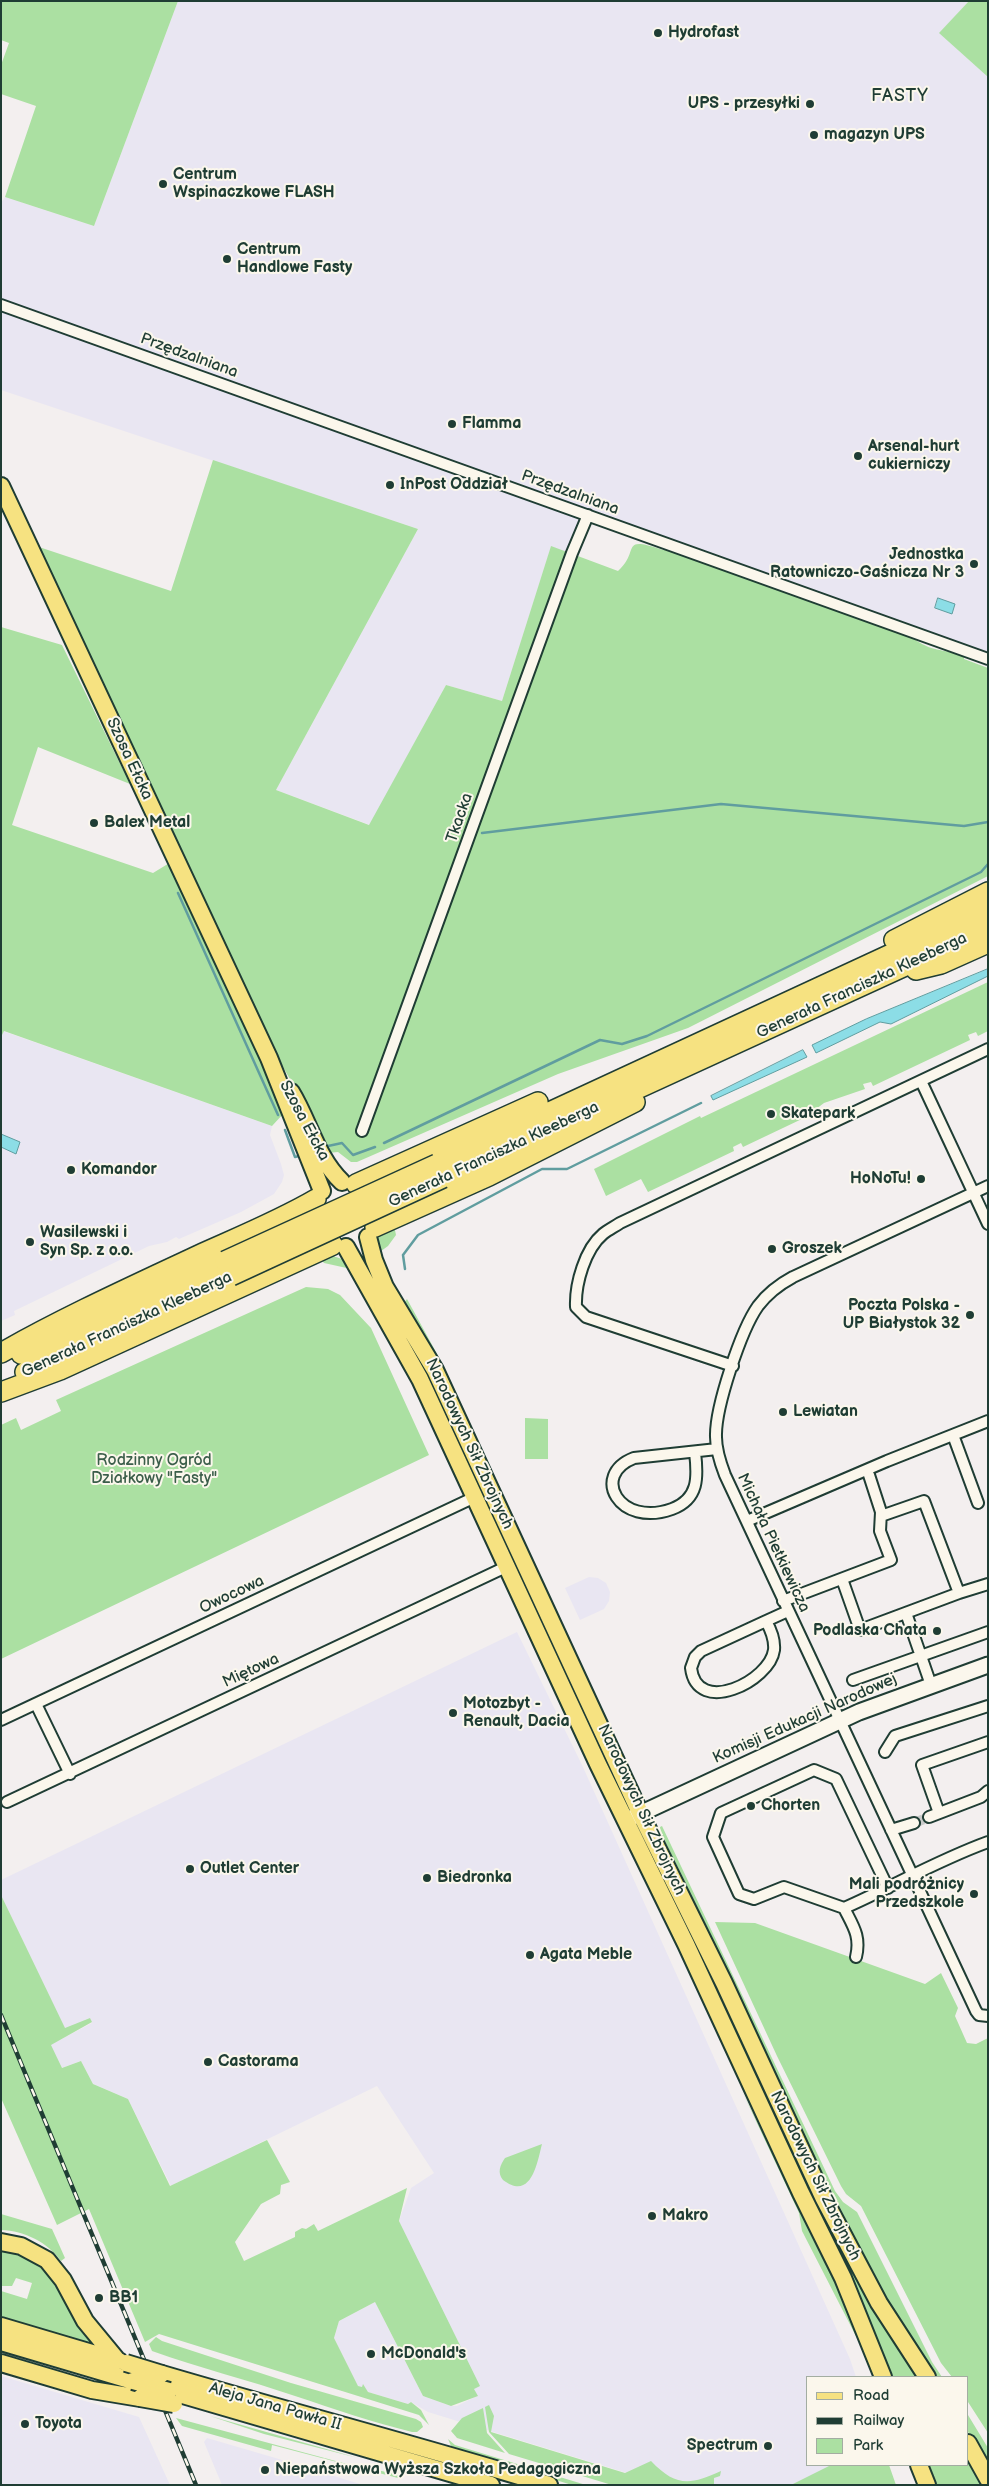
<!DOCTYPE html>
<meta charset="utf-8">
<style>
body{margin:0}
#map{position:relative;width:989px;height:2486px;overflow:hidden;background:#f3efef;font-family:"Balsamiq Sans",sans-serif}
canvas{display:block}
.frame{position:absolute;inset:0;border:2px solid #1f3d34;pointer-events:none}
.legend{position:absolute;left:806px;top:2376px;width:162px;height:90px;box-sizing:border-box;background:#fbf7ec;border:1px solid #a3ada2;margin:0;padding:6px 9px;list-style:none;font-size:15px;color:#1f3d34}
.legend li{display:flex;align-items:center;gap:10px;height:25px}
.legend b{width:25px;border:1px solid #a3ada2}
</style>
<div id="map">
<canvas width="989" height="2486"></canvas>
<div class="frame"></div>
<ul class="legend">
<li><b style="height:6px;background:#f6e281"></b>Road</li>
<li><b style="height:6px;background:#1f3d34"></b>Railway</li>
<li><b style="height:14px;background:#abe0a2"></b>Park</li>
</ul>
</div>
<script>
const g = document.querySelector('canvas').getContext('2d');
g.lineJoin = 'round';
function fillPath(path, color) {
  g.fillStyle = color;
  g.fill(path, 'evenodd');
}
function trace(path, color, width, dash) {
  g.strokeStyle = color;
  g.lineWidth = width;
  g.lineCap = dash ? 'butt' : 'round';
  g.setLineDash(dash || []);
  g.stroke(path);
}
function drawText(font, color, halo, rows, align = 'center') {
  g.font = font + ' "Balsamiq Sans",sans-serif';
  g.lineWidth = 4;
  g.setLineDash([]);
  g.textBaseline = 'middle';
  g.strokeStyle = halo;
  g.fillStyle = color;
  for (const [text, x, y, turn = 0] of rows) {
    g.save();
    g.translate(x, y);
    g.rotate((+turn || 0) * Math.PI / 180);
    g.textAlign = isNaN(turn) ? turn : align;
    if (halo) g.strokeText(text, 0, 0);
    g.fillText(text, 0, 0);
    g.restore();
  }
}
fillPath(new Path2D(`
 M178 1H969L940 33 988 77V648L986 653 591 510 571 555 551 547 502 701 446 685 370 825 276 790 418 529 1 390V203L5 197 94 226Z
 M3 1031 272 1126 270 1135 281 1164 284 1175 282 1182 274 1194 241 1212 179 1239 176 1237 167 1242 149 1246 14 1311 15 1315 1 1321V1037Z
 M589 1577 598 1578 606 1583 610 1592 609 1601 604 1609 580 1620 565 1588Z
 M517 1632 582 1765 850 2359 856 2377H808V2465H887L851 2485H666L428 2412 411 2402 408 2404 368 2392 363 2385 362 2388 358 2386 334 2338 339 2321 375 2302 423 2396 451 2406H457L477 2396 399 2221 411 2188 434 2173 377 2086 171 2186 128 2099 93 2084 81 2061 62 2068 50 2045 92 2023 90 2018 65 2029 1 1895V1880Z
 M1 2376 139 2417 170 2485H1Z
 M207 2438 272 2457 363 2485H222L204 2442Z`), '#e9e6f2');
fillPath(new Path2D(`
 M1 1H178L94 226 5 197 36 106 1 94V65L9 43 1 40Z
 M969 1H988V77L939 33Z
 M213 460 418 529 276 790 369 825 446 685 502 701 551 546 618 571C641 551 618 535 663 550L665 549 911 637C933 653 941 648 964 656V659L988 668V876L688 1028 558 1074 357 1162H351L338 1152 328 1153 307 1109 275 1053 36 546 171 591Z
 M1 627 62 645 130 784 38 747 12 825 153 873 171 862 284 1113 272 1126 4 1031 1 1037Z
 M988 982V1031L978 1036 976 1032 968 1035 970 1040 873 1086 871 1082 863 1084 865 1089 824 1103 804 1118 743 1147 741 1143 733 1147 734 1151 648 1192 641 1179 606 1196 594 1169 700 1116 701 1118Z
 M394 1225 396 1235 388 1246 377 1254 378 1237Z
 M330 1255 342 1259 351 1269 324 1263 321 1259Z
 M306 1287 328 1289 340 1295 371 1328 429 1455 1 1659V1425L16 1418 21 1430 61 1411 56 1400Z
 M407 1299 436 1352 595 1695 588 1687 403 1304Z
 M432 1378 573 1679 567 1682 427 1381Z
 M525 1418 548 1419V1459H525Z
 M662 1826 835 2191 843 2202 857 2212 932 2362 942 2377H934L884 2297 733 1992 713 1939 661 1833 660 1827Z
 M1 1895 65 2028 90 2018 92 2022 51 2045 62 2068 81 2061 93 2084 128 2099 170 2186 267 2140 290 2182 281 2185 280 2194 261 2204 235 2242 244 2261 295 2237V2232L302 2228 306 2229 314 2224 318 2231 407 2188 399 2221 480 2386 474 2389 478 2396 451 2406 423 2396 375 2302 339 2321 334 2338 358 2386 362 2387 363 2384 368 2392 408 2404 411 2402 421 2410 429 2425 419 2415 159 2334 145 2342 89 2209 57 2225 1 2098Z
 M673 1900 702 1958 723 1994 921 2377H888Z
 M715 1922 755 1923 925 1984 941 1973 958 2008 955 2016 967 2043 976 2044 988 2038V2433L968 2402V2377H952L941 2363 861 2206 846 2194 841 2186 777 2056Z
 M742 2091 839 2288 876 2377H874L860 2344 802 2231 799 2213Z
 M542 2144C537 2164 531 2201 503 2180 497 2173 500 2165 505 2158Z
 M1 2214 52 2229 65 2258 61 2261C47 2242 25 2231 1 2230Z
 M1 2247 34 2259 48 2270 109 2351 1 2318V2291L27 2299 32 2283 16 2278 12 2286H1Z
 M156 2337 162 2341 291 2383 416 2419 421 2422 423 2427 417 2432H412C372 2422 334 2409 295 2396 248 2380 200 2368 152 2351L149 2344Z
 M489 2405 494 2416 491 2432 625 2473 651 2461C675 2486 689 2486 721 2471L720 2476 714 2478V2485H612L509 2454 489 2432 485 2407Z
 M483 2408 487 2433 505 2453 457 2438 451 2431 462 2418Z
 M968 2415 988 2448V2461L968 2432Z
 M210 2416 358 2458 264 2434Z
 M176 2418 343 2463 396 2474 398 2475V2478L272 2445 271 2451 182 2426Z
 M448 2439 455 2445 586 2485H572L458 2450 451 2446Z
 M968 2453 986 2485H936L928 2465H968Z
 M831 2465H889L896 2485H791Z`), '#abe0a2');
const water = new Path2D(`
 M938 598 955 604 952 614 935 608Z
 M988 969V976L891 1024 880 1022 816 1053 812 1045 866 1019Z
 M803 1050 807 1057 713 1100 711 1096Z
 M1 1134 20 1142 16 1154 1 1147Z`);
fillPath(water, '#8cdde6');
trace(water, '#609d9f', 1);
trace(new Path2D(`
 M482 833 721 804 964 826 988 822
 M178 893 278 1115
 M285 1130 295 1157 299 1156
 M384 1143 600 1040 622 1044 647 1036 981 872 988 864
 M328 1146 342 1143 353 1155 375 1147
 M405 1269 403 1255 418 1235 542 1169H567L701 1103`), '#609d9f', 2.5);
trace(new Path2D(`
 M914 1823 929 1817`), '#c9cbca', 10, [10, 5]);
const street = new Path2D(`
 M1 305 988 659
 M921 1081 988 1224
 M362 1131 572 553 588 515
 M988 1186 793 1277C780 1284 767 1294 758 1306 741 1330 715 1408 716 1437 716 1450 720 1462 725 1475L976 2011 979 2015 988 2016
 M733 1366 586 1317 576 1307C575 1284 585 1249 603 1234 608 1230 614 1227 620 1223L988 1049
 M953 1435 978 1503
 M695 1452C698 1477 699 1499 672 1509 619 1528 590 1475 634 1458L717 1449
 M747 1521 887 1461 988 1421
 M842 1579 860 1630 959 1593 924 1501 881 1516
 M959 1593 988 1584
 M783 1601 891 1560 880 1531 881 1512 869 1475
 M906 1613 931 1685
 M766 1621 701 1651 695 1657 691 1668C697 1717 770 1681 774 1650 775 1640 771 1630 766 1621L788 1611
 M853 1680 988 1632
 M36 1704 70 1774
 M1 1720 475 1497
 M885 1752 895 1736 988 1706
 M7 1802 508 1566
 M939 1813 922 1765 988 1742
 M929 1817 981 1797 988 1791
 M891 1830 914 1823
 M888 1888 836 1779 814 1770 721 1813 713 1837 739 1894 754 1899 784 1887 844 1908C892 1887 938 1860 988 1842
 M844 1908C853 1926 861 1936 856 1957`);
const secondary = new Path2D(`
 M631 1818 859 1712 988 1665`);
const primary = new Path2D(`
 M1 486 269 1058 322 1191
 M291 1092C309 1121 316 1157 342 1182
 M368 1237 374 1260 385 1287 435 1370 640 1813 724 1983 823 2197 879 2303 927 2377
 M346 1247 420 1379 598 1764 686 1944 801 2193 843 2278 883 2377
 M1 2242 21 2246 47 2260 63 2280 85 2321 118 2361
 M1 2326 119 2361
 M1 2342 133 2381
 M1 2363 92 2390 140 2398
 M162 2374C291 2412 421 2446 549 2485
 M169 2391 491 2485
 M968 2443 988 2479
 M919 2465 927 2485`);
const highway = new Path2D(`
 M894 940 988 892
 M916 970 941 964 988 943
 M437 1164 988 909
 M443 1178 988 928
 M356 1184 538 1102
 M375 1227 489 1176 635 1102
 M1 1353C66 1316 135 1285 203 1253 241 1236 280 1220 316 1199
 M21 1354 225 1261
 M25 1372 231 1276
 M1 1392 60 1370 333 1245`);
trace(street, '#1f3d34', 14);
trace(secondary, '#1f3d34', 19);
trace(primary, '#1f3d34', 20);
trace(highway, '#1f3d34', 22);
trace(street, '#fbf7ec', 10);
trace(secondary, '#fbf7ec', 15);
trace(primary, '#f6e281', 16);
trace(highway, '#f6e281', 19);
const rail = new Path2D(`
 M1 2015 196 2485`);
trace(rail, '#1f3d34', 4.5);
trace(rail, '#fbf7ec', 2.5, [8]);
const primaryBridge = new Path2D(`
 M126 2363 162 2374
 M133 2381 169 2391
 M140 2398 174 2404`);
const highwayBridge = new Path2D(`
 M225 1261 437 1164
 M231 1276 443 1178`);
trace(primaryBridge, '#1f3d34', 20, []);
trace(highwayBridge, '#1f3d34', 22, []);
trace(primaryBridge, '#f6e281', 16);
trace(highwayBridge, '#f6e281', 19);
for (const [x, y, r, color] of [
 [658,33,5,"#1f3d34"],
 [810,104,5,"#1f3d34"],
 [814,135,5,"#1f3d34"],
 [163,184,5,"#1f3d34"],
 [227,259,5,"#1f3d34"],
 [452,424,5,"#1f3d34"],
 [858,456,5,"#1f3d34"],
 [390,485,5,"#1f3d34"],
 [974,564,5,"#1f3d34"],
 [94,823,5,"#1f3d34"],
 [771,1114,5,"#1f3d34"],
 [71,1170,5,"#1f3d34"],
 [921,1179,5,"#1f3d34"],
 [30,1242,5,"#1f3d34"],
 [772,1249,5,"#1f3d34"],
 [970,1315,5,"#1f3d34"],
 [783,1412,5,"#1f3d34"],
 [937,1631,5,"#1f3d34"],
 [453,1713,5,"#1f3d34"],
 [751,1806,5,"#1f3d34"],
 [190,1869,5,"#1f3d34"],
 [427,1878,5,"#1f3d34"],
 [974,1894,5,"#1f3d34"],
 [530,1955,5,"#1f3d34"],
 [208,2062,5,"#1f3d34"],
 [652,2216,5,"#1f3d34"],
 [99,2298,5,"#1f3d34"],
 [371,2354,5,"#1f3d34"],
 [25,2424,5,"#1f3d34"],
 [768,2446,5,"#1f3d34"],
 [265,2470,5,"#1f3d34"]
]) {
  const dot = new Path2D();
  dot.arc(x, y, r, 0, 2 * Math.PI);
  g.fillStyle = color;
  g.fill(dot);
  trace(dot, '#fbf7ec', 2);
}
drawText('bold 16px', '#1f3d34', '#fbf7ec', [
 ["Hydrofast",668,33],
 ["UPS - przesyłki",800,104,"right"],
 ["magazyn UPS",824,135],
 ["Centrum",173,175],
 ["Wspinaczkowe FLASH",173,193],
 ["Centrum",237,250],
 ["Handlowe Fasty",237,268],
 ["Flamma",462,424],
 ["Arsenal-hurt",868,447],
 ["cukierniczy",868,465],
 ["InPost Oddział",400,485],
 ["Jednostka",964,555,"right"],
 ["Ratowniczo-Gaśnicza Nr 3",964,573,"right"],
 ["Balex Metal",104,823],
 ["Skatepark",781,1114],
 ["Komandor",81,1170],
 ["HoNoTu!",911,1179,"right"],
 ["Wasilewski i",40,1233],
 ["Syn Sp. z o.o.",40,1251],
 ["Groszek",782,1249],
 ["Poczta Polska -",960,1306,"right"],
 ["UP Białystok 32",960,1324,"right"],
 ["Lewiatan",793,1412],
 ["Podlaska Chata",927,1631,"right"],
 ["Motozbyt -",463,1704],
 ["Renault, Dacia",463,1722],
 ["Chorten",761,1806],
 ["Outlet Center",200,1869],
 ["Biedronka",437,1878],
 ["Mali podróżnicy",964,1885,"right"],
 ["Przedszkole",964,1903,"right"],
 ["Agata Meble",540,1955],
 ["Castorama",218,2062],
 ["Makro",662,2216],
 ["BB1",109,2298],
 ["McDonald's",381,2354],
 ["Toyota",35,2424],
 ["Spectrum",758,2446,"right"],
 ["Niepaństwowa Wyższa Szkoła Pedagogiczna",275,2470]
], 'left');
drawText('16px', '#1f3d34', '#fbf7ec', [
 ["Przędzalniana",189,356,20],
 ["Przędzalniana",570,493,20],
 ["Szosa Ełcka",129,759,65],
 ["Tkacka",460,818,-71],
 ["Generała Franciszka Kleeberga",862,986,-25],
 ["Szosa Ełcka",304,1121,62],
 ["Generała Franciszka Kleeberga",494,1155,-25],
 ["Generała Franciszka Kleeberga",127,1325,-25],
 ["Narodowych Sił Zbrojnych",469,1444,65],
 ["Michała Pietkiewicza",773,1543,65],
 ["Owocowa",232,1595,-25],
 ["Miętowa",251,1671,-25],
 ["Komisji Edukacji Narodowej",805,1719,-24],
 ["Narodowych Sił Zbrojnych",641,1810,65],
 ["Narodowych Sił Zbrojnych",815,2176,64],
 ["Aleja Jana Pawła II",275,2407,16]
]);
drawText('16px', '#3b5e4a', '#fbf7ec', [
 ["Rodzinny Ogród",154,1461],
 ["Działkowy \"Fasty\"",154,1479]
]);
g.letterSpacing = '1px';
drawText('18px', '#1f3d34', '#fbf7ec', [
 ["FASTY",900,96]
]);
g.letterSpacing = '0px';
</script>
